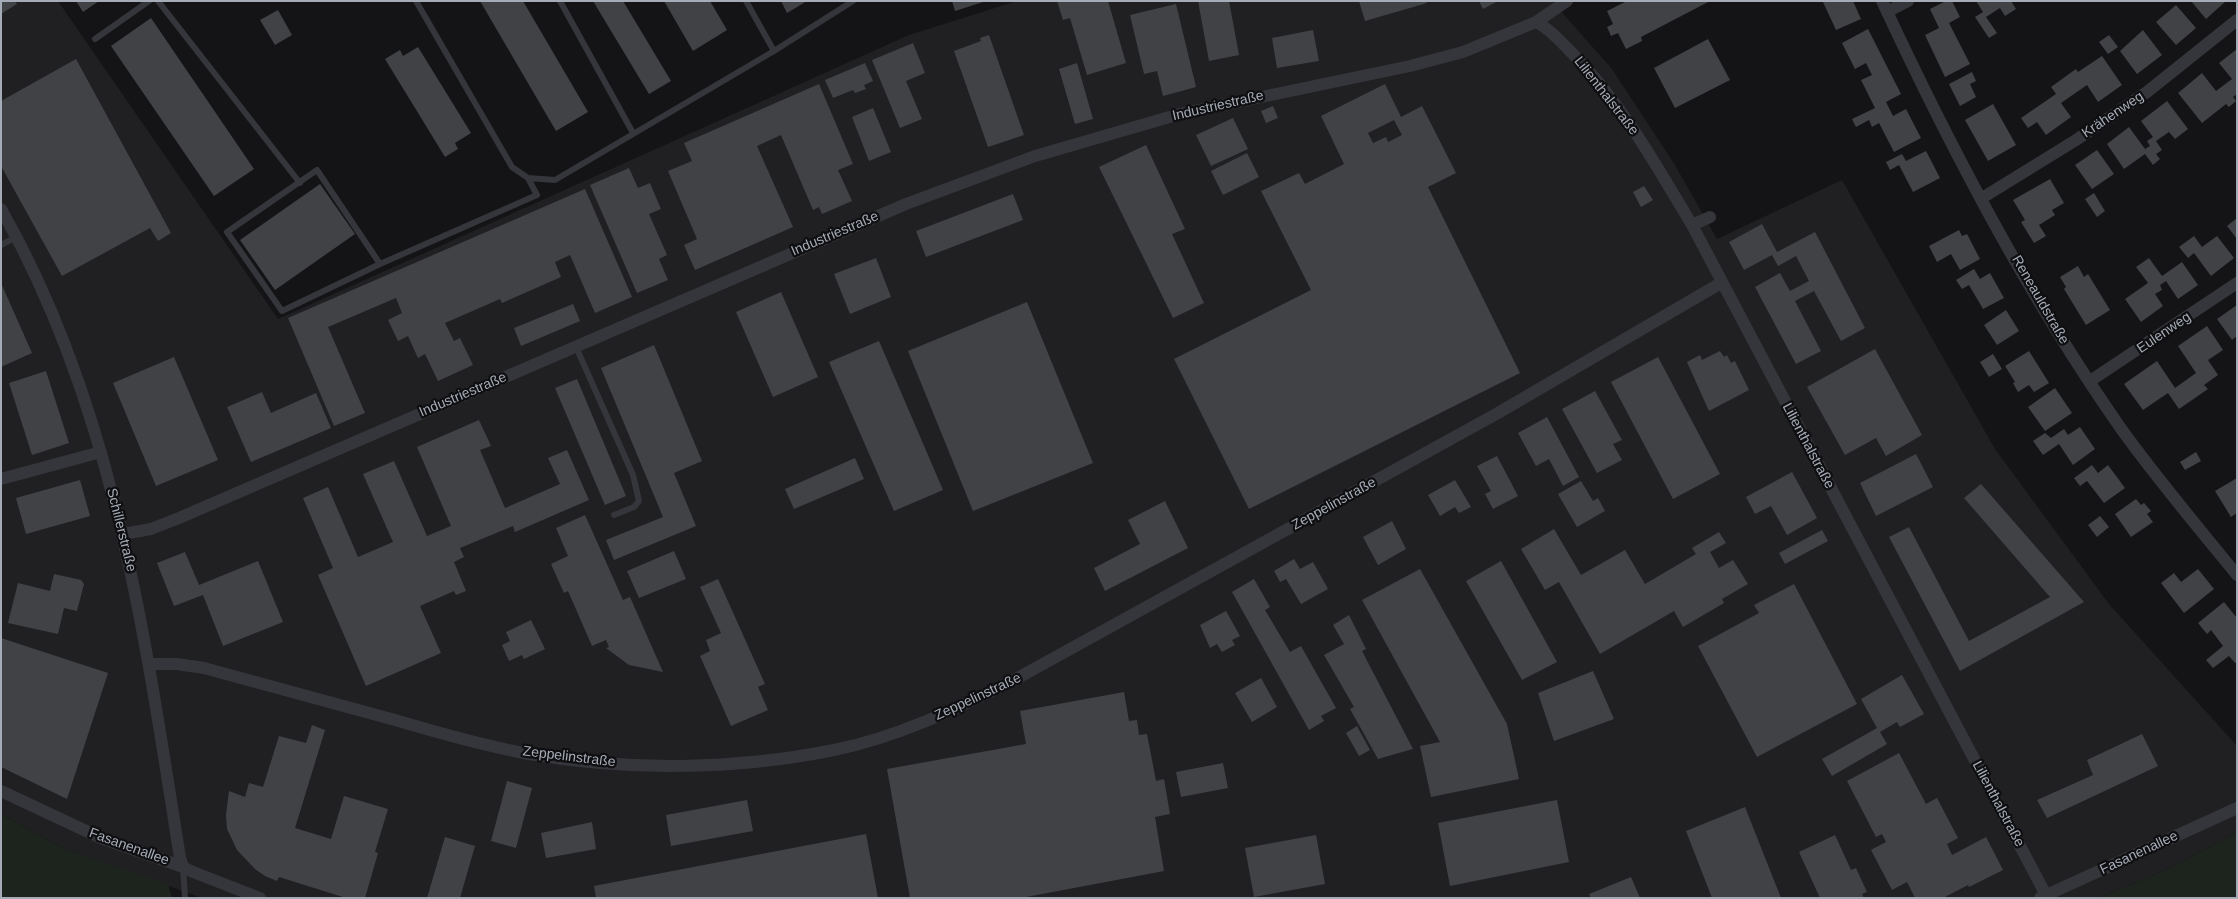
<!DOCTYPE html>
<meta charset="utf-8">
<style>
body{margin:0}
#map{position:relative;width:2238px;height:899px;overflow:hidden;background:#141416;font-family:Arial,sans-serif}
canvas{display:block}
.frame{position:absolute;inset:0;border:2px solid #a6acb7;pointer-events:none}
</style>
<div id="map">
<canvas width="2238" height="899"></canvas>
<div class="frame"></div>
</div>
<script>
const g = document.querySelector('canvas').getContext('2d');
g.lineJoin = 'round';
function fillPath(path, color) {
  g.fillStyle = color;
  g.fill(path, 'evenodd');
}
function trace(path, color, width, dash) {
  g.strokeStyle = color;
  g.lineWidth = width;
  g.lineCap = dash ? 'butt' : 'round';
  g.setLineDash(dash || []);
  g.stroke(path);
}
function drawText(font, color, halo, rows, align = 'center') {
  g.font = font + ' Arial,sans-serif';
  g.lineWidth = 4.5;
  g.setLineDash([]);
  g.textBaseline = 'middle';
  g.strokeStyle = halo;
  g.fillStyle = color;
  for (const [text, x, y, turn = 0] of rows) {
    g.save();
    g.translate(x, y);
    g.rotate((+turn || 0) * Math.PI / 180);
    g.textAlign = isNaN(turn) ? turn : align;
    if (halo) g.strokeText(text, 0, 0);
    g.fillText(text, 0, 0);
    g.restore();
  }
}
fillPath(new Path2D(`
 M1 1H58L278 319 909 35 1017 1H1552L1612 69 1675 165 1717 239 1842 180 1995 449 2109 604 2237 746V832L2170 868 2100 898H202L63 848 1 814Z`), '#202023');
fillPath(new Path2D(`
 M1 814 63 848 168 884 172 898H1Z
 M2237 832V898H2100L2170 868Z`), '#1c241d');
fillPath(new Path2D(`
 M1 1H15L17 4 1 14Z
 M76 1H99L83 12Z
 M480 1H523L588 112 556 131Z
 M593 1H623L671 81 649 94Z
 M664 1H710L727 30 693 51Z
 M781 1H807L787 13Z
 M952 1H983V2L955 11Z
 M1057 1H1108L1126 63 1087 75 1070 18 1063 20Z
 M1198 1H1229L1239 55 1209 61Z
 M1359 1H1426L1427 3 1365 21Z
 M1479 1H1498L1483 9Z
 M1627 1H1710L1641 37 1642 41 1626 49 1618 33 1611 36 1607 27 1613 24 1607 11Z
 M1853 1 1861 19 1836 30 1823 2Z
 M1946 1H1952L1960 17 1949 23 1970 64 1945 77 1925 35 1939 28 1930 9Z
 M1976 1H2011L2016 9 2005 16 2000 8 1986 17 1997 33 1989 38 1975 17 1983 12Z
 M2191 1H2226L2206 19Z
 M1176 4 1196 87 1163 96 1157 71 1144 74 1130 15Z
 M2176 5 2196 28 2176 45 2156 22Z
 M278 10 292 35 275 45 260 20Z
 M151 18 254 169 214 196 111 46Z
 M1868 29 1901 94 1886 102 1893 116 1906 109 1921 138 1894 152 1879 123 1872 127 1869 120 1856 127 1852 119 1875 108 1861 80 1872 75 1866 63 1855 69 1842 43Z
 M1313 30 1319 61 1277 68 1272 38Z
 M2143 30 2162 55 2137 74 2120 51Z
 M989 35 1024 135 988 147 954 51 981 41 980 38Z
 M2109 35 2118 47 2108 54 2099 42Z
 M1708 39 1730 80 1675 108 1654 68Z
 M913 43 925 73 906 81 922 119 900 128 872 60Z
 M418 47 471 133 455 143 458 149 445 157 385 59 400 50 403 56Z
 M2237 49V94L2233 97 2236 101 2229 107 2226 104 2202 123 2178 93 2202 73 2216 91 2232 79 2219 63Z
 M2102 56 2122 85 2098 102 2087 85 2061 103 2071 117 2046 135 2037 122 2028 128 2021 118 2056 94 2051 87 2076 69 2078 72Z
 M76 59 171 233 158 241 150 228 62 276 1 166V101Z
 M865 63 873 81 864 85 866 89 855 93 853 90 833 98 825 80Z
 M1077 63 1093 119 1075 124 1059 69Z
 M1972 72 1976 81 1970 84 1976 97 1960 106 1949 84Z
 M819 84 853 164 838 170 852 201 822 214 819 207 813 210 781 135 757 146 793 227 695 270 684 245 697 239 668 171 692 161 684 143Z
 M1385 84 1401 117 1422 106 1456 173 1428 187 1520 373 1249 509 1174 359 1311 290 1261 191 1299 173 1305 184 1344 164 1321 116ZM1394 120 1402 135 1388 142 1386 137 1373 143 1368 133Z
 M2167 101 2188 129 2175 139 2169 132 2156 141 2162 150 2156 154 2160 159 2153 165 2145 154 2124 169 2107 144 2129 127 2145 149 2150 146 2147 141 2153 137 2141 121Z
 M1993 104 2016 145 1988 161 1965 120Z
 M1273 106 1278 118 1266 123 1261 111Z
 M873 108 891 152 869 161 852 117Z
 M1233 118 1248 149 1211 166 1196 135Z
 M1146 145 1185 229 1172 234 1204 303 1173 318 1099 167Z
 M2097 150 2114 174 2092 189 2075 165Z
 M1926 151 1940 178 1913 192 1899 165 1890 170 1886 162 1902 154 1906 161Z
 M1247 153 1259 177 1223 195 1211 171Z
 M629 168 638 188 650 183 661 209 649 214 667 255 659 259 668 280 637 293 590 185Z
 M2050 179 2064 203 2052 210 2055 215 2039 225 2046 236 2034 243 2021 222 2025 220 2013 200Z
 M320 184 355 234 275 290 240 240Z
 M1644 186 1653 200 1641 207 1633 192Z
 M585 189 632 297 595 313 570 255 555 262 561 277 502 303 500 299 445 323 454 341 460 338 473 365 438 381 425 354 418 358 408 336 398 341 388 320 402 313 396 298 328 327 365 413 334 426 288 318Z
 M2094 193 2105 211 2097 217 2085 199Z
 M1013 194 1023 220 926 257 916 231Z
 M2237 218V239L2227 226Z
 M1762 224 1777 252 1815 232 1865 328 1841 341 1814 291 1795 301 1821 351 1796 364 1755 287 1780 273 1790 291 1809 281 1796 256 1778 266 1772 255 1744 270 1729 242Z
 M1959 230 1962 236 1967 234 1980 259 1960 270 1951 254 1937 262 1929 246Z
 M2194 236 2202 247 2217 236 2234 258 2211 276 2194 253 2188 258 2179 247Z
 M876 258 891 297 850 314 834 274Z
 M2149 258 2162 276 2182 262 2198 285 2178 299 2166 281 2160 285 2162 290 2155 294 2163 306 2141 322 2125 299 2148 283 2136 267Z
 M2078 266 2084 277 2088 274 2110 310 2086 325 2064 289 2066 287 2060 277Z
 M1974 269 1980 279 1990 273 2004 298 1983 309 1969 285 1962 289 1956 280Z
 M1 283 32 353 1 367Z
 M781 292 818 377 773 397 736 312Z
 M1027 302 1093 463 973 511 908 351Z
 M573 304 580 321 521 346 514 328Z
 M2237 305V336L2232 340 2217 319Z
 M2006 310 2019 331 1997 345 1984 325Z
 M2207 326 2223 350 2208 360 2218 375 2204 385 2208 389 2179 409 2168 393 2143 410 2124 384 2157 361 2175 388 2196 373 2178 346Z
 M879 341 943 490 894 511 829 362Z
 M654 345 702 461 674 473 696 526 614 560 606 540 663 517 601 368Z
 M1875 349 1922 435 1886 456 1876 438 1845 455 1807 387Z
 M1720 351 1724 357 1727 355 1731 363 1735 361 1749 390 1709 411 1687 362 1700 355 1702 360Z
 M2029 351 2049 383 2034 392 2029 385 2018 392 2013 383 2015 382 2005 366Z
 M1993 354 2002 369 1989 377 1980 362Z
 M174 357 218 460 156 486 113 383Z
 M1658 357 1720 474 1673 499 1611 382Z
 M46 371 69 443 32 455 9 383Z
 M577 379 626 496 605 505 555 388Z
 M2055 388 2072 413 2045 431 2028 407Z
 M1595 391 1622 440 1613 444 1622 460 1597 473 1562 409Z
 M262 392 271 413 316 393 331 428 251 462 227 407Z
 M1547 417 1579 477 1563 486 1549 459 1536 466 1518 433Z
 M479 420 491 446 480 450 505 508 560 484 548 458 567 450 589 500 515 532 513 526 460 548 464 557 454 562 466 591 456 595 454 591 420 606 441 653 366 686 318 575 333 568 303 498 328 487 358 557 393 542 363 474 394 461 427 536 451 526 417 447Z
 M2080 427 2095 449 2073 465 2059 444 2043 455 2033 441 2045 433 2051 438 2064 429 2068 435Z
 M2196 452 2201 461 2185 470 2180 462Z
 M1916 454 1933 487 1876 516 1860 483Z
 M1497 456 1518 496 1493 509 1485 494 1491 491 1477 466Z
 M855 458 864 479 794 509 785 489Z
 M2092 465 2098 473 2108 465 2125 488 2104 503 2087 481 2080 486 2074 478Z
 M1792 472 1817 518 1787 535 1771 506 1755 514 1746 497Z
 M2237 478V513L2231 517 2215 491Z
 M80 480 90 516 26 534 16 498Z
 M1455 480 1471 507 1459 513 1455 507 1440 516 1428 495Z
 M1581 481 1593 501 1598 498 1605 511 1577 527 1558 494Z
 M1981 484 2084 602 1960 671 1889 537 1909 527 1969 641 2050 597 1964 498Z
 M2136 499 2141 505 2144 503 2151 511 2147 514 2153 522 2131 537 2115 514Z
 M1165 501 1188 548 1105 591 1094 568 1140 544 1128 520Z
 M585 515 623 600 630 597 663 672 629 665 606 648 609 647 606 640 592 646 568 591 564 593 551 564 568 556 556 528Z
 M2100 516 2109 527 2097 537 2088 525Z
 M1392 521 1406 549 1378 565 1363 537Z
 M1554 529 1581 575 1625 550 1645 584 1696 554 1692 548 1719 532 1726 543 1710 552 1719 568 1733 560 1748 584 1722 599 1724 603 1683 627 1674 611 1600 654 1559 582 1545 590 1521 549Z
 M1822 530 1828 541 1785 564 1779 553Z
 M674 551 686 579 639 598 627 571Z
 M185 552 199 585 258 561 283 622 223 646 203 595 174 606 157 563Z
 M1294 559 1300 569 1313 562 1328 589 1301 604 1286 579 1280 582 1274 571Z
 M1501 561 1557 662 1522 680 1466 581Z
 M1420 569 1507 724 1519 779 1431 797 1420 746 1440 742 1362 600Z
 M2198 569 2214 589 2184 613 2161 583 2174 573 2181 582Z
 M54 574 81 580 84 584 77 611 64 608 58 634 8 623 18 583 50 591Z
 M718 579 765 684 758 687 768 710 731 726 700 656 710 651 706 640 721 633 700 587Z
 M1254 579 1270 607 1265 610 1290 652 1301 646 1336 708 1321 716 1324 721 1309 730 1232 592Z
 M1794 584 1857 704 1757 757 1698 646 1759 613 1754 605Z
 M2224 602 2237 618V662L2235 663 2229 656 2213 668 2206 660 2223 646 2211 630 2207 634 2198 623Z
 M1226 611 1240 636 1232 640 1235 645 1222 652 1217 644 1210 648 1200 625Z
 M1349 615 1366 649 1362 651 1413 749 1378 759 1350 709 1354 707 1324 655 1344 644 1333 625Z
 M531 620 545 649 524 659 522 655 509 661 502 645 510 641 506 632Z
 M1 638 108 673 67 799 1 767Z
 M1593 671 1614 719 1554 741 1538 693Z
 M1902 675 1924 714 1900 727 1897 722 1880 732 1887 744 1832 776 1822 759 1877 728 1861 699Z
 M1261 678 1277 707 1252 722 1235 693Z
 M1124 692 1129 721 1137 720 1139 735 1147 734 1156 781 1164 779 1170 814 1155 817 1164 871 1021 898H910L887 769 1026 744 1020 711Z
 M312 725 325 730 295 828 331 839 344 796 388 809 375 852 378 853 365 898H346L279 877 277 881 265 876 255 869 237 850 227 829 226 815 229 791 245 797 249 783 263 787 279 736 306 743Z
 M1357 726 1370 750 1359 756 1346 733Z
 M2142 734 2158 766 2047 818 2037 800 2093 775 2087 760Z
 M1899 753 1926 804 1937 798 1958 838 1947 844 1952 855 1986 837 2003 870 1969 887 1968 885 1943 898H1915L1907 882 1892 890 1871 850 1886 842 1882 834 1876 837 1847 781Z
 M1223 763 1228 788 1181 797 1176 772Z
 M507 781 532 788 516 848 491 841Z
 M747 800 753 831 671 846 666 815Z
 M1557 800 1569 862 1450 886 1438 823Z
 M1745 807 1781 898H1712L1686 831Z
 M592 822 596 849 546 858 541 833Z
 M866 834 878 898H596L594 886Z
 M1316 835 1325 884 1254 897 1245 848Z
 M1835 835 1851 870 1856 868 1867 892 1862 894 1864 898H1820L1799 852Z
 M445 837 475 846 460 898H427Z
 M1631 877 1640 898H1591L1589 894Z`), '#404246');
trace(new Path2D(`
 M158 1 300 183
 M416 1 512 167 528 178 555 180 774 51 853 1
 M560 1 633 133
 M746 1 774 51
 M95 39 149 1
 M1 245 16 237
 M380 264 317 170 227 232 282 311 380 264 537 195 528 178
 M576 347 633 475 639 501 634 507 614 515
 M183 867 185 898`), '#35363b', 6);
trace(new Path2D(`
 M1882 1C1951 149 2028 296 2122 430 2158 480 2198 527 2237 575
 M1887 12 1908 1
 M1536 22C1550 29 1560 41 1571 52 1621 102 1656 165 1692 225L2046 895
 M1982 198 2076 140 2147 92 2237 20
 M1 209C114 407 145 636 180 858L183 867
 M1692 225 1710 217
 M2090 381 2237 283
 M1 479 101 452
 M123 534 151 529 179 518 906 204 1035 156 1180 114 1410 66 1463 52 1536 22 1567 1
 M150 664H177L204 668C268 685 331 703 395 720 439 733 484 746 529 754 628 771 735 770 834 750 898 737 956 709 1014 680L1498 413 1721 283
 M1 791 101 838 183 867 193 872 260 898
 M2040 898 2237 808`), '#35363b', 12);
drawText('14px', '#a6acb7', '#0f0f11', [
 ["Lilienthalstraße",1606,96,52],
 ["Industriestraße",1218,106,-13],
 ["Krähenweg",2113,115,-34],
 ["Industriestraße",835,234,-23],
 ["Reneauldstraße",2040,300,60],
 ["Eulenweg",2164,333,-34],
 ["Industriestraße",463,395,-23],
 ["Lilienthalstraße",1808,446,62],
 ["Zeppelinstraße",1334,504,-29],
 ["Schillerstraße",121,530,76],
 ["Zeppelinstraße",978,697,-25],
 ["Zeppelinstraße",569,757,7],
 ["Lilienthalstraße",1998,804,62],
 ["Fasanenallee",129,847,20],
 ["Fasanenallee",2139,853,-25]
]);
</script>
